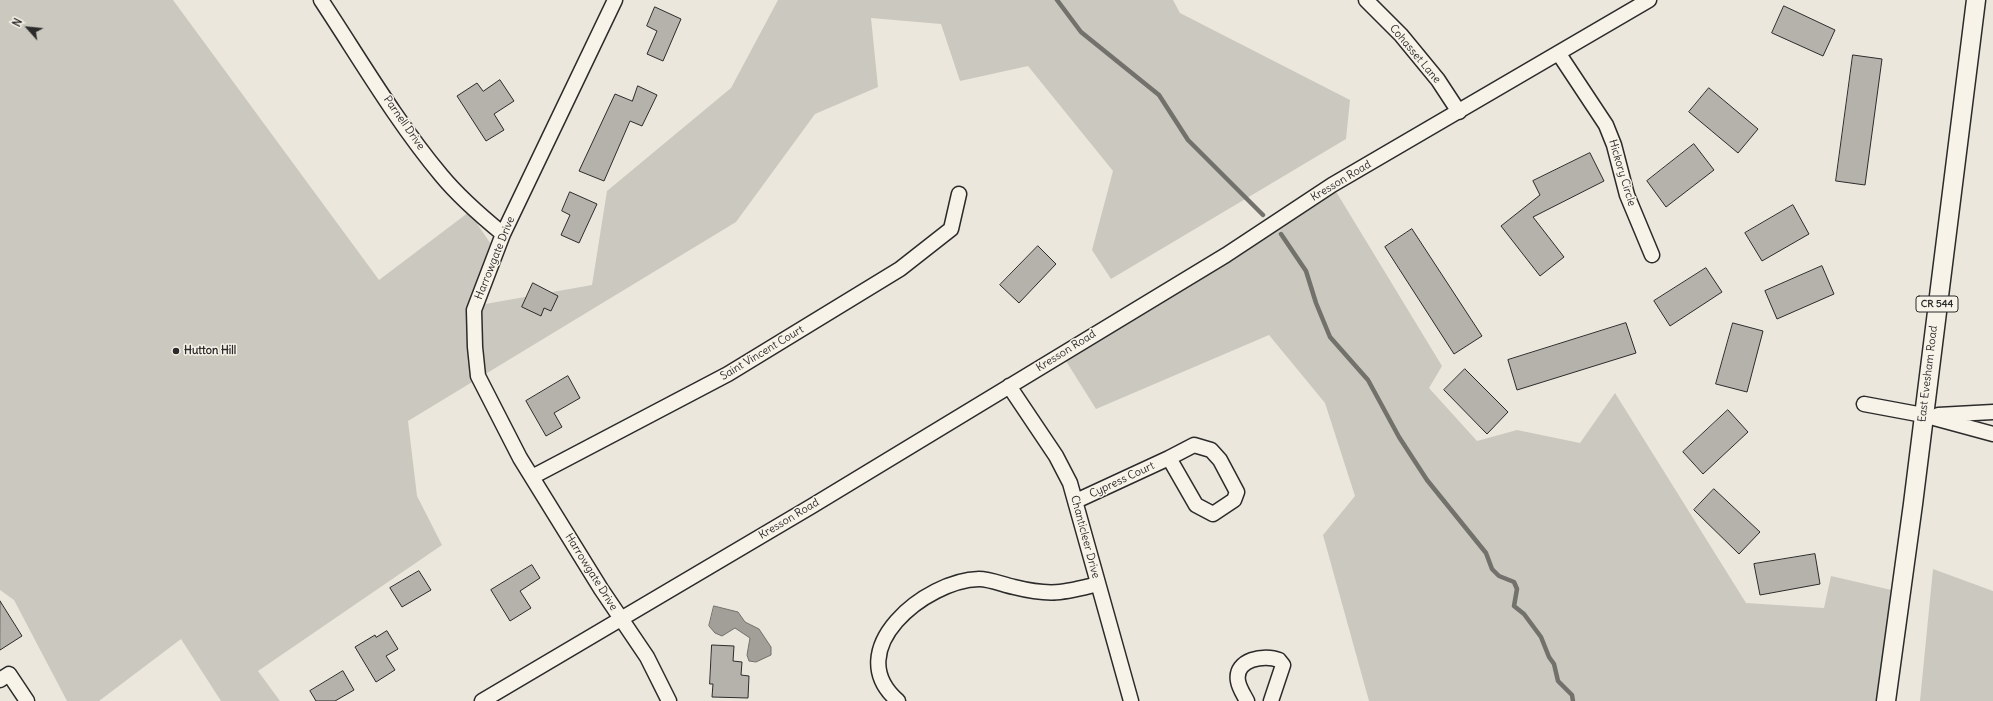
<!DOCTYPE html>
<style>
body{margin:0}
#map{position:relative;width:1993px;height:701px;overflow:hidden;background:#ebe7dd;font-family:Delius,sans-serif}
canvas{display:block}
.north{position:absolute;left:8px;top:8px;width:40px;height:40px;-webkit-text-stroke:3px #f7f3e8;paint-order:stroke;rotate:297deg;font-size:11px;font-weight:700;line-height:16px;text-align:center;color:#2b2b2b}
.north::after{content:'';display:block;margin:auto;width:14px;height:18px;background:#2b2b2b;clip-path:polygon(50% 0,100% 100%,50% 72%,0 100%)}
</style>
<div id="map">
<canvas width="1993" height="701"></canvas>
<div class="north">N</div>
</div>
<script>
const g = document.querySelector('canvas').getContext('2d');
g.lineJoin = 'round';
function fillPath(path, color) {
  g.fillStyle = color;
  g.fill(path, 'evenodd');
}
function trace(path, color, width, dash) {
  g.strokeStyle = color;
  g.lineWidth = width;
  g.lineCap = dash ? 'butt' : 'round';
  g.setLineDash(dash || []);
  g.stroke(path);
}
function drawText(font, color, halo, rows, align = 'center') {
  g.font = font + ' Delius,sans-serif';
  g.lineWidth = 3;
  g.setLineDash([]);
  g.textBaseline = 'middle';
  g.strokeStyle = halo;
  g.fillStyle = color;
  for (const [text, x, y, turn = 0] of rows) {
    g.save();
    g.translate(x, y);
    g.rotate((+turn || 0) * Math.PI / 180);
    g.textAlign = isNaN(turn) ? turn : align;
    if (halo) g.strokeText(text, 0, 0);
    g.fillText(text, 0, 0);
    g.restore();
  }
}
fillPath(new Path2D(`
 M0 0H173L379 280 469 212 495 250 474 306 592 285 607 191 731 88 778 0H1173L1180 13 1350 100 1346 139 1111 279 1092 250 1113 171 1028 66 960 81 941 24 871 18 878 87 815 114 736 222 408 421 417 496 442 545 258 671 280 701H221L181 639 99 701H67L14 600 0 590Z
 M1332 185 1442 366 1429 388 1477 441 1517 430 1580 443 1615 393 1746 603 1824 608 1831 576 1900 592 1886 701H1369L1323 535 1355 496 1325 403 1269 335 1096 409 1061 353Z
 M1933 569 1993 591V701H1920Z`), '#cbc8bf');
const water = new Path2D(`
 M714 606 738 612 745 622 759 629 771 647V655L756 662 749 661 747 655 750 638 735 628 722 636 715 633 709 626Z`);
fillPath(water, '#a29f98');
trace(water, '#72716c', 1);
trace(new Path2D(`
 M1057 0 1081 32 1159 95 1188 140 1263 215
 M1281 234 1306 271 1316 303 1330 337 1368 380 1399 437 1427 480 1486 553 1492 569 1499 576 1514 582 1517 589 1514 606 1524 614 1541 637 1549 657 1554 664 1558 681 1572 695 1573 701`), '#72716c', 4.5);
const building = new Path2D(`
 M1784 6 1835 30 1823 56 1772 33Z
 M655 7 681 19 663 61 647 54 657 31 647 26Z
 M1853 55 1882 59 1865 185 1836 181Z
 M500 80 514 101 494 114 504 130 486 141 457 96 477 83 483 91Z
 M638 86 657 95 642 126 630 121 604 181 579 171 615 94 632 101Z
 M1709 88 1758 129 1738 153 1689 112Z
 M1694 144 1714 170 1666 207 1647 181Z
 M1590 153 1604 181 1533 217 1564 257 1540 276 1501 226 1540 195 1533 181Z
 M570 192 597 204 579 243 561 235 570 215 562 211Z
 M1793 205 1809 234 1762 261 1745 233Z
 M1412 229 1482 336 1454 354 1385 247Z
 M1038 246 1056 264 1019 303 1000 285Z
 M1822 266 1834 294 1777 319 1765 291Z
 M1706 268 1722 292 1670 326 1654 301Z
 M533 283 558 296 551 311 544 308 541 316 522 307Z
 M1626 323 1636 353 1517 390 1508 360Z
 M1733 323 1763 331 1747 392 1716 384Z
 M1465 369 1508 412 1487 434 1444 390Z
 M568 376 580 398 554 413 562 427 546 436 526 401Z
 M1728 410 1748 432 1703 474 1683 452Z
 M1714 489 1760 532 1739 554 1694 510Z
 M1815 554 1820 584 1760 595 1754 564Z
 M532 565 540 578 520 591 531 608 510 621 491 590Z
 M419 571 431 590 402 607 390 588Z
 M0 601 22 636 0 650Z
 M387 631 398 649 386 656 395 670 376 682 355 647 375 635 376 637Z
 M712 645 734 646 733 661 742 662 741 675 749 676 748 698 712 697 713 684H710Z
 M343 671 354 690 335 701H316L310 691Z`);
fillPath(building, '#b5b2ab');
trace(building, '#2b2b2b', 1);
const minor = new Path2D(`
 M321 0C360 59 396 121 441 175 459 197 481 216 503 234
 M615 0 503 234 474 310 475 347 478 376 520 458 601 589 647 657 669 701
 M1366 0 1401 35 1438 80 1459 112
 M1559 54 1606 125 1614 145 1627 195 1652 255
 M1009 386 1056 456 1070 483 1131 701
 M1864 404 1923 415 1993 434
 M1938 415 1993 412
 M1194 445 1211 450 1220 460 1237 492 1234 500 1213 514 1196 505 1169 458Z
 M532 477 728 374 900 269 951 229 959 194
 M1076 501 1169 458
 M0 680 9 674 27 701
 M482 701 812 506 1226 255 1332 185 1649 0
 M898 701C839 650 926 580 979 579 990 579 1004 585 1014 587 1050 596 1063 593 1098 584
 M1247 701C1244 695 1239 688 1238 681 1234 659 1265 654 1279 660L1283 665 1271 701`);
const major = new Path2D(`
 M1886 701 1913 504 1976 0`);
trace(minor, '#2b2b2b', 17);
trace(major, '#2b2b2b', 21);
trace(minor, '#f7f3e8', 14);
trace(major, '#f7f3e8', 18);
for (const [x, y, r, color] of [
 [176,351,4,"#2b2b2b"]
]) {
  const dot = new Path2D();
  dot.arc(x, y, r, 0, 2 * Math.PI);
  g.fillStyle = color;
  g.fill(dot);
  trace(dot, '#f7f3e8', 1.5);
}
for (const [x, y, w] of [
 [1937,304,42]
]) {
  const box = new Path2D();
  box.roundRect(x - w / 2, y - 8, w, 16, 3);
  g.fillStyle = '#f7f3e8';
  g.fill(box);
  trace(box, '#2b2b2b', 1);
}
drawText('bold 10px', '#2b2b2b', null, [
 ["CR 544",1937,304]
]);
drawText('11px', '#2b2b2b', '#f7f3e8', [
 ["Cohasset Lane",1415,54,50],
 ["Parnell Drive",404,123,55],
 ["Hickory Circle",1622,173,73],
 ["Kresson Road",1341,181,-31],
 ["Harrowgate Drive",495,258,-68],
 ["Kresson Road",1066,351,-32],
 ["Saint Vincent Court",762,353,-31],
 ["East Evesham Road",1928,374,-83],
 ["Cypress Court",1122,480,-25],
 ["Kresson Road",789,519,-31],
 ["Chanticleer Drive",1085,537,75],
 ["Harrowgate Drive",591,572,58]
]);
drawText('bold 11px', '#2b2b2b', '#f7f3e8', [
 ["Hutton Hill",184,351]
], 'left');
</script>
